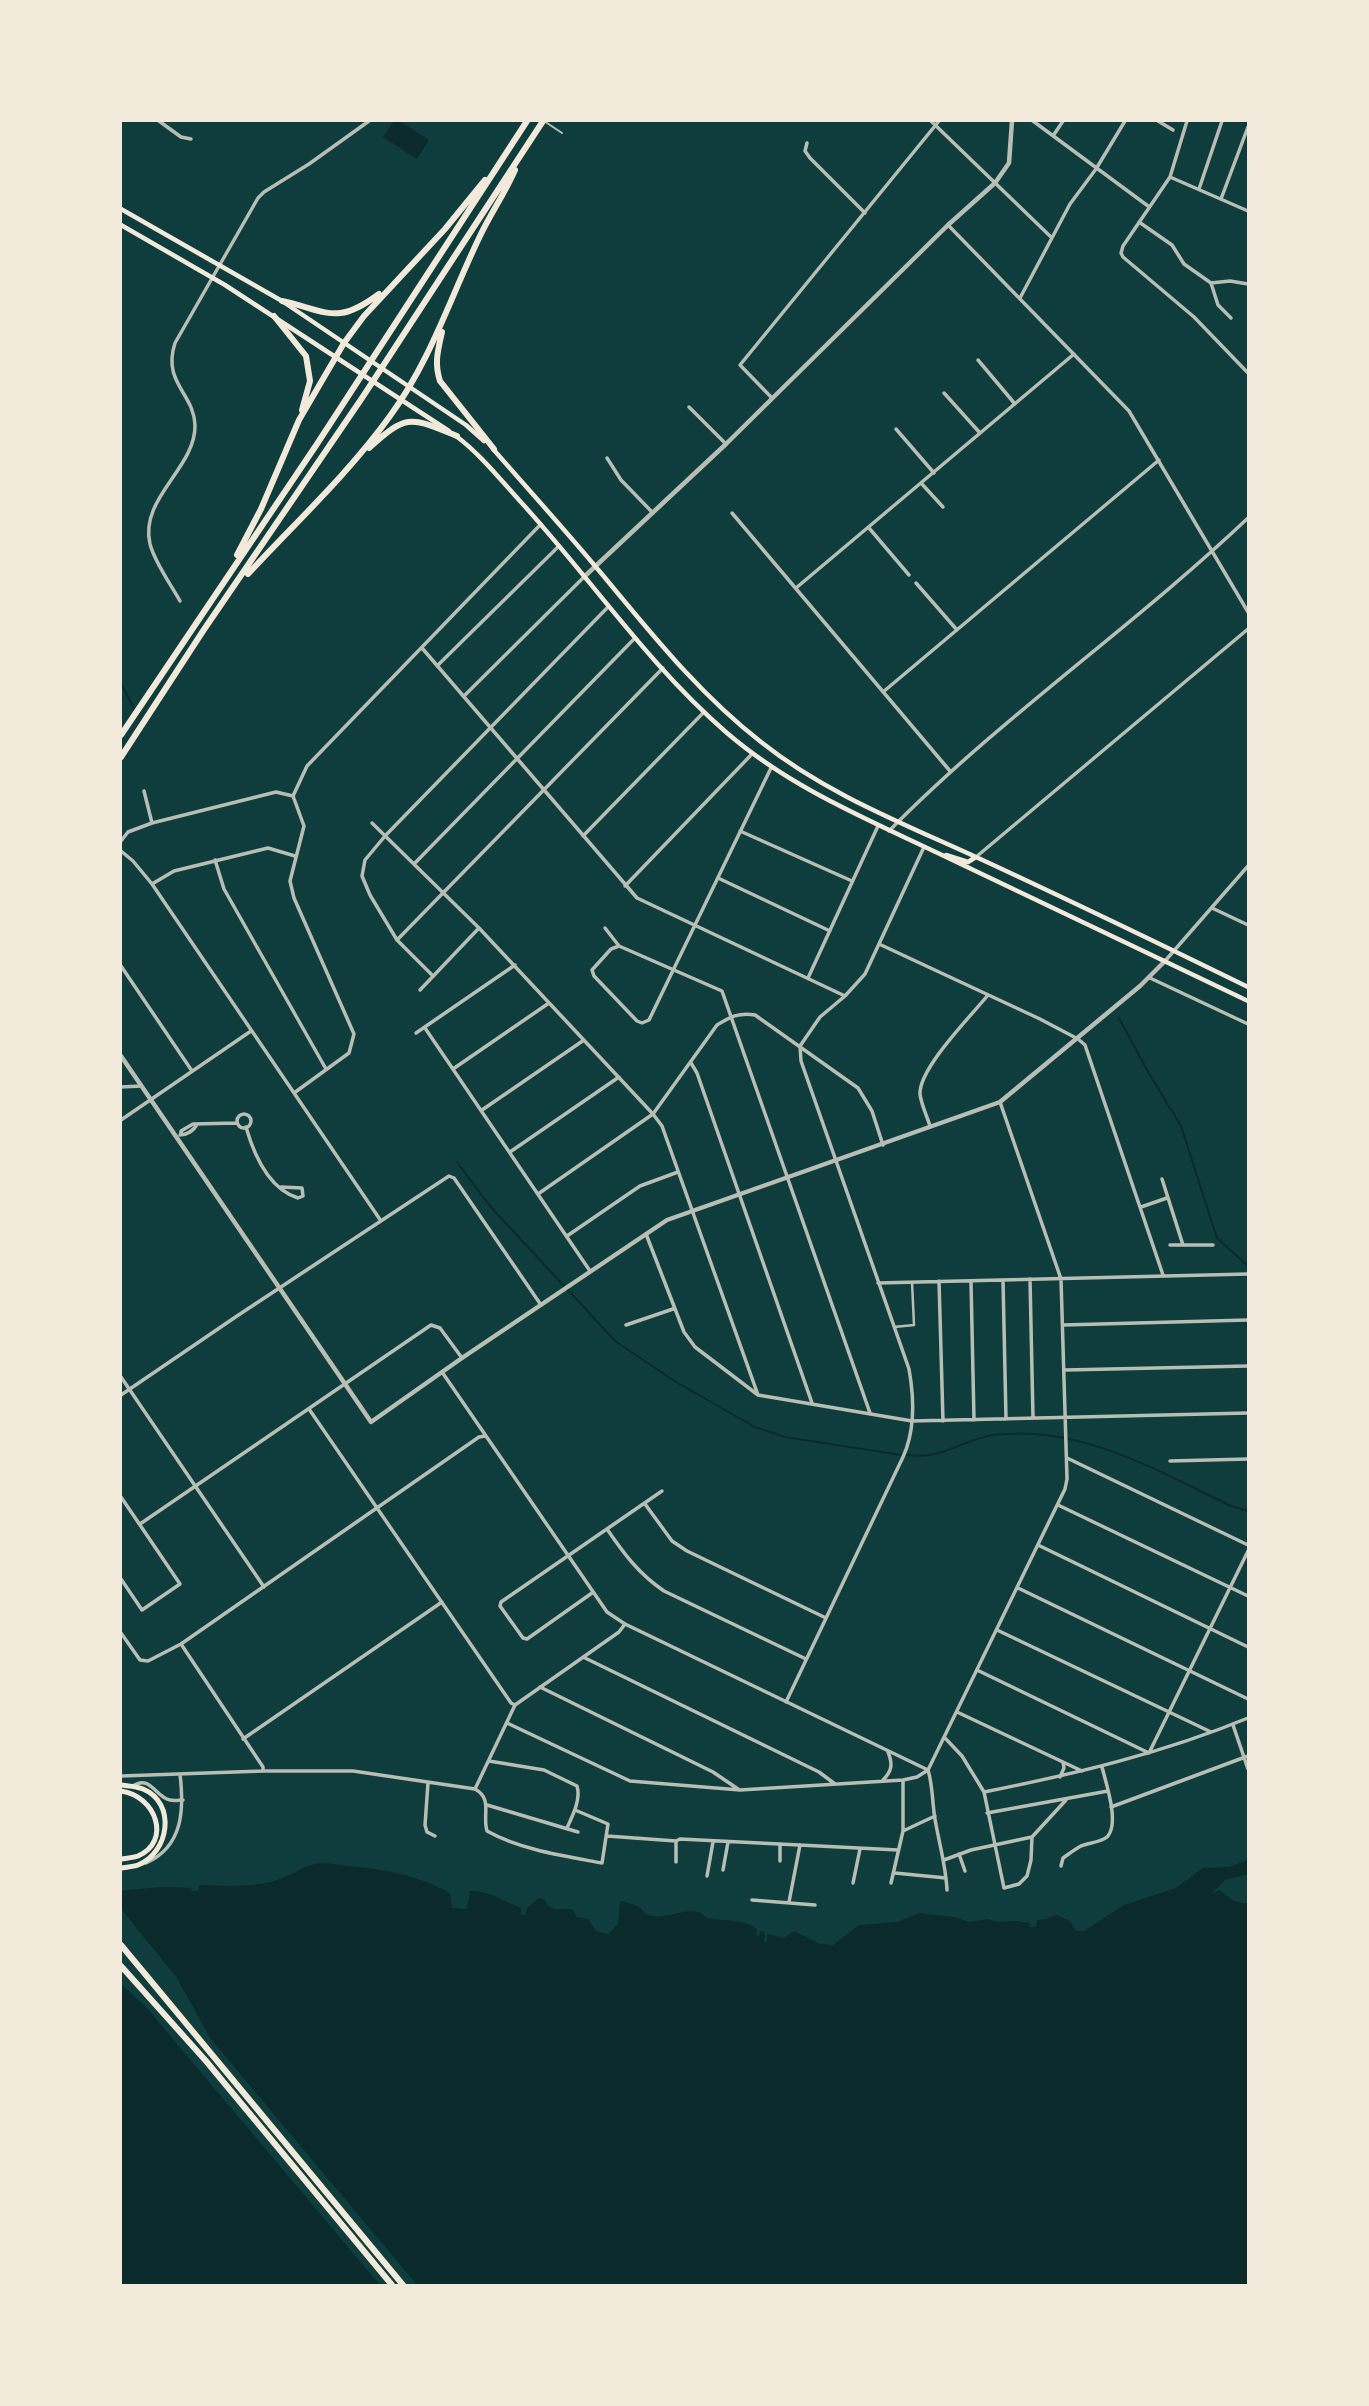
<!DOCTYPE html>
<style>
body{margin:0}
#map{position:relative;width:1369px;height:2406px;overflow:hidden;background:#0f3d3e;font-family:"Fira Sans Condensed",sans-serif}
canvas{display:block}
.frame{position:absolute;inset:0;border:122px solid #f1e9da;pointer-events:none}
</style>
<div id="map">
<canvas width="1369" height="2406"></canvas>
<div class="frame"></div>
</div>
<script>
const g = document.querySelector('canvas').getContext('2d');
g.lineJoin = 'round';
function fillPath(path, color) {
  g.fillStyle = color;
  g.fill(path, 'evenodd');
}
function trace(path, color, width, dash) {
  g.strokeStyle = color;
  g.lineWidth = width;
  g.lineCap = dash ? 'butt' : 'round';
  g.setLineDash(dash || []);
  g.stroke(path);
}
fillPath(new Path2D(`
 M394 121H399L429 140 417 159 383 137Z
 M1248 1860V1874L1225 1880 1211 1894 1219 1890 1234 1901 1248 1904V2285H121V1892L126 1890 163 1887 191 1888 192 1891H198L200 1885C225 1886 256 1888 280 1879 292 1875 302 1867 315 1864 325 1862 336 1865 347 1866 384 1869 417 1875 450 1893L452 1908 467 1909 470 1891C488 1890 505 1902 521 1908V1915H525L527 1908 539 1898 545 1900C551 1915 561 1906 573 1910L577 1917 588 1919 596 1931 608 1934 618 1924 620 1902 623 1901 640 1907C652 1928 680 1907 698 1912 702 1913 704 1917 708 1918 724 1922 743 1918 757 1929L756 1935 759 1936 761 1931 765 1932 764 1943 767 1942V1934L784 1938 794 1931 820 1944 833 1945 859 1925 897 1922 920 1913 954 1917 969 1922 988 1919 998 1922 1017 1921 1029 1923 1030 1927H1036L1037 1920 1045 1919 1056 1915 1070 1921 1076 1931H1084L1124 1905 1176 1888 1203 1868 1229 1867Z`), '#0a2a2b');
fillPath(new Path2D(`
 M121 1909 177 1978 210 2038 417 2285H380L146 2007 121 1984Z`), '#0f3d3e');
trace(new Path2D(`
 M121 684 135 710
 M1119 1018 1147 1070 1181 1126 1217 1238 1248 1266
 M457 1162 489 1205 564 1286
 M568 1290 615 1341 676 1382 755 1427 785 1437 901 1455
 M907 1455C944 1460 962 1439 994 1435 1079 1424 1158 1471 1231 1506L1248 1511`), '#0a2a2b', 2);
trace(new Path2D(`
 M544 121 562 133`), '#b8beb3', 2);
trace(new Path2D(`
 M894 1327 914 1325 912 1282`), '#b8beb3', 2.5);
trace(new Path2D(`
 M159 121 181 137 191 139
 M931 121 1052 238
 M1033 121 1148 206
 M1158 121 1173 130
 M1187 121 1170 177 1123 246 1121 253 1123 257 1194 317 1248 373
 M1053 136 1063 121
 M807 143 805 151 810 158 865 213
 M1170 177 1248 211
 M1199 189 1222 121
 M1221 199 1248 127
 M1139 222 1172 245 1184 264 1211 283 1218 305 1231 318
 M948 225 1129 411 1248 612
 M1211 283 1230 281 1248 284
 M1020 298 1070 204 1096 169 1125 121
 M978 360 1015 404
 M944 393 980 433
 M772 398 740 365 939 121
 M689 407 726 444
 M896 429 934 473
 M607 458 621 480 653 513
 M921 483 943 507
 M732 513 950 771
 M869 528 909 575
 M916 583 957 630
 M796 588 1074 354
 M180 601C170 583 155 563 150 544 139 498 196 468 195 425 194 393 162 383 175 343L258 198 264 192 309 164 369 121
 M422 648 637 898 845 996
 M437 666 559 546
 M883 692 1159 460
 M464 696 584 577
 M144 791 152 823
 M372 823 479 928 653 1114 662 1126 758 1395
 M740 831 852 881
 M889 831C1000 718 1133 627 1248 518
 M583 836 704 712
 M121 841 128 832 152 823 276 792 293 796
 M121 851 133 861 152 884 381 1221
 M976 857 1248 629
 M215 860 224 889 326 1069
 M414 864 635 638
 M718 878 830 931
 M152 884 174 871 268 848 295 856
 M625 886 752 754
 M1212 908 1248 925
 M605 928 619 946 722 991 870 1413
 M397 940 663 668
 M879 944 1040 1019 1078 1039 1085 1045 1163 1275
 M619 946 611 949 592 970 594 976 637 1021 642 1023 649 1020 771 768
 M1165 961 1248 866
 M121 966 192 1071
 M433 976 397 940 370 895 362 876 365 860 385 836 608 607
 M808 978 878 826
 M1150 978 1248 1024
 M420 990 479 928
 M425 1028 590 1271
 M416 1033 515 965
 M691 1063 697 1073 812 1403
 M453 1069 549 1003
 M121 1087 141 1086
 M294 1093 349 1053 354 1034 294 898 290 881 304 826 293 796 307 766 541 524
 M482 1110 584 1040
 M237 1121a7 7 0 1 1 14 0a7 7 0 1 1-14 0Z
 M121 1120 251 1031
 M930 1126C927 1116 921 1104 920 1094 919 1068 971 1016 988 995
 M246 1127C254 1155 269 1189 298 1198L303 1196 302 1188 281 1187
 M181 1134V1131L193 1124 237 1123
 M180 1135C186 1135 194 1131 197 1124
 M510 1152 619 1077
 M1162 1179 1183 1245
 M538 1194 653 1114 717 1025C730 1017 739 1012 755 1015L858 1088 872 1111 883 1145
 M1141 1207 1167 1198
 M646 1234 684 1332 695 1347 758 1395 912 1421 1248 1413
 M567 1236 640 1186 678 1172
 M1170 1245H1213
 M1030 1279 1033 1418
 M1003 1280 1006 1419
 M939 1281 943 1421
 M971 1282 974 1420
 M878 1283 1248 1274
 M626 1325 673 1309
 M1063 1325 1248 1320
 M1065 1370 1248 1366
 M442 1372 607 1612 625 1624 928 1770
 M121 1377 264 1587
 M121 1395 237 1316 449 1176 454 1178 541 1305
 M309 1409 511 1703 515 1705
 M1067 1458 1248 1545
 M1170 1461 1248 1459
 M121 1497 180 1584 142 1610 121 1579
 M645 1504 672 1541 687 1551 826 1618
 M1058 1505 1248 1596
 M140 1524 431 1325 440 1328 462 1358
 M607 1529C624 1554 639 1574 664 1591L806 1659
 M1038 1545 1248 1647
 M1018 1588 1248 1699
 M592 1593 527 1639 523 1638 500 1606 501 1602 662 1491
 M997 1630 1211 1732
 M121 1633 140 1660 148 1661 181 1644 479 1437 485 1436
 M181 1644 263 1767V1771
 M583 1657 819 1772 835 1784
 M977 1670 1149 1753 1248 1551
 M540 1687 713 1772 738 1789
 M786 1702 903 1457C915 1431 914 1397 909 1369L801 1061 800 1046 820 1017 845 996 865 974 924 847
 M957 1712 1082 1771
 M507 1723 630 1781 740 1790 903 1780 917 1777 928 1770 1065 1489 1067 1479 1061 1279 1000 1102
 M1233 1725 1248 1769
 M945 1738 962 1756 984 1792 1004 1888 1019 1884 1027 1876 1031 1860 1032 1837 1066 1800
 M243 1739 442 1602
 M489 1761 544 1770 577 1786C581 1799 573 1815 567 1828
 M928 1770C933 1786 932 1802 935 1819 939 1843 946 1866 947 1890
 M121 1776 263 1771H353L475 1789 515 1705 619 1632 625 1624
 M1060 1777 1064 1768 1063 1762
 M883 1780C892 1771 893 1764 888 1752
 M428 1783 425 1825 427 1832 435 1836
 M133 1786C150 1774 156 1798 170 1800 174 1801 179 1800 183 1800
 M475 1789C493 1799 482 1815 487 1831 521 1850 564 1856 602 1863L608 1824 575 1810
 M984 1792C1075 1774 1163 1753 1248 1718
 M487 1805 578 1832
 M1111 1807 1248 1756
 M987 1813 1108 1791
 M903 1831 935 1816
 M607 1836 676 1841 680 1839 898 1850
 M959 1854 965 1871
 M944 1860 971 1850 1032 1837
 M780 1861V1845
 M676 1862V1841
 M146 1863C184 1846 184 1808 180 1774
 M1061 1866 1063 1858C1069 1854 1075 1849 1081 1846 1089 1843 1101 1842 1107 1837 1120 1824 1106 1783 1102 1767
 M723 1870 728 1842
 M895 1873 946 1878
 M707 1876 713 1842
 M853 1883 860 1849
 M891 1883 903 1831V1780
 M752 1900 815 1905
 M789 1902 800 1845`), '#b8beb3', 3.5);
trace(new Path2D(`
 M585 576 726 444 948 225 995 183 1009 163 1012 121
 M121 1056 371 1422 462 1358 667 1220 1000 1102 1140 986 1165 961`), '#b8beb3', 4.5);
trace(new Path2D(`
 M121 209 282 301 466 425 484 441
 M121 225 225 285 449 431
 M456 436C480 454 499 478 519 500 589 576 648 665 727 733 791 788 867 819 942 855 1044 904 1146 952 1248 1001
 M493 449C529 490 566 531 601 573 651 633 699 694 761 742 825 793 902 823 976 857 1067 899 1158 943 1248 987
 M946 855 968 862 976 857`), '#f1e9da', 4.5);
trace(new Path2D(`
 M121 1785C128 1786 136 1786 143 1789 177 1803 169 1853 138 1865 133 1867 126 1867 121 1868
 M121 1791C156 1796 172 1841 138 1856 133 1858 126 1858 121 1859`), '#f1e9da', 5);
trace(new Path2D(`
 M282 301C328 311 336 326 379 294
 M274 316 306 356 310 381 302 410
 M442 332C438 350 434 363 440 381L494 449
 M369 448C408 412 412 418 457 436
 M237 555 261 509 299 420 344 343 364 316 445 229 485 180
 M248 574C295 523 349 473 390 416 431 360 450 298 480 236 491 213 505 193 515 170
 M121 735 317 444 527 121
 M121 757 203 631 362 398 543 121
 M121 1945 403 2285
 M121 1966 206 2061 392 2285`), '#f1e9da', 6);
</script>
